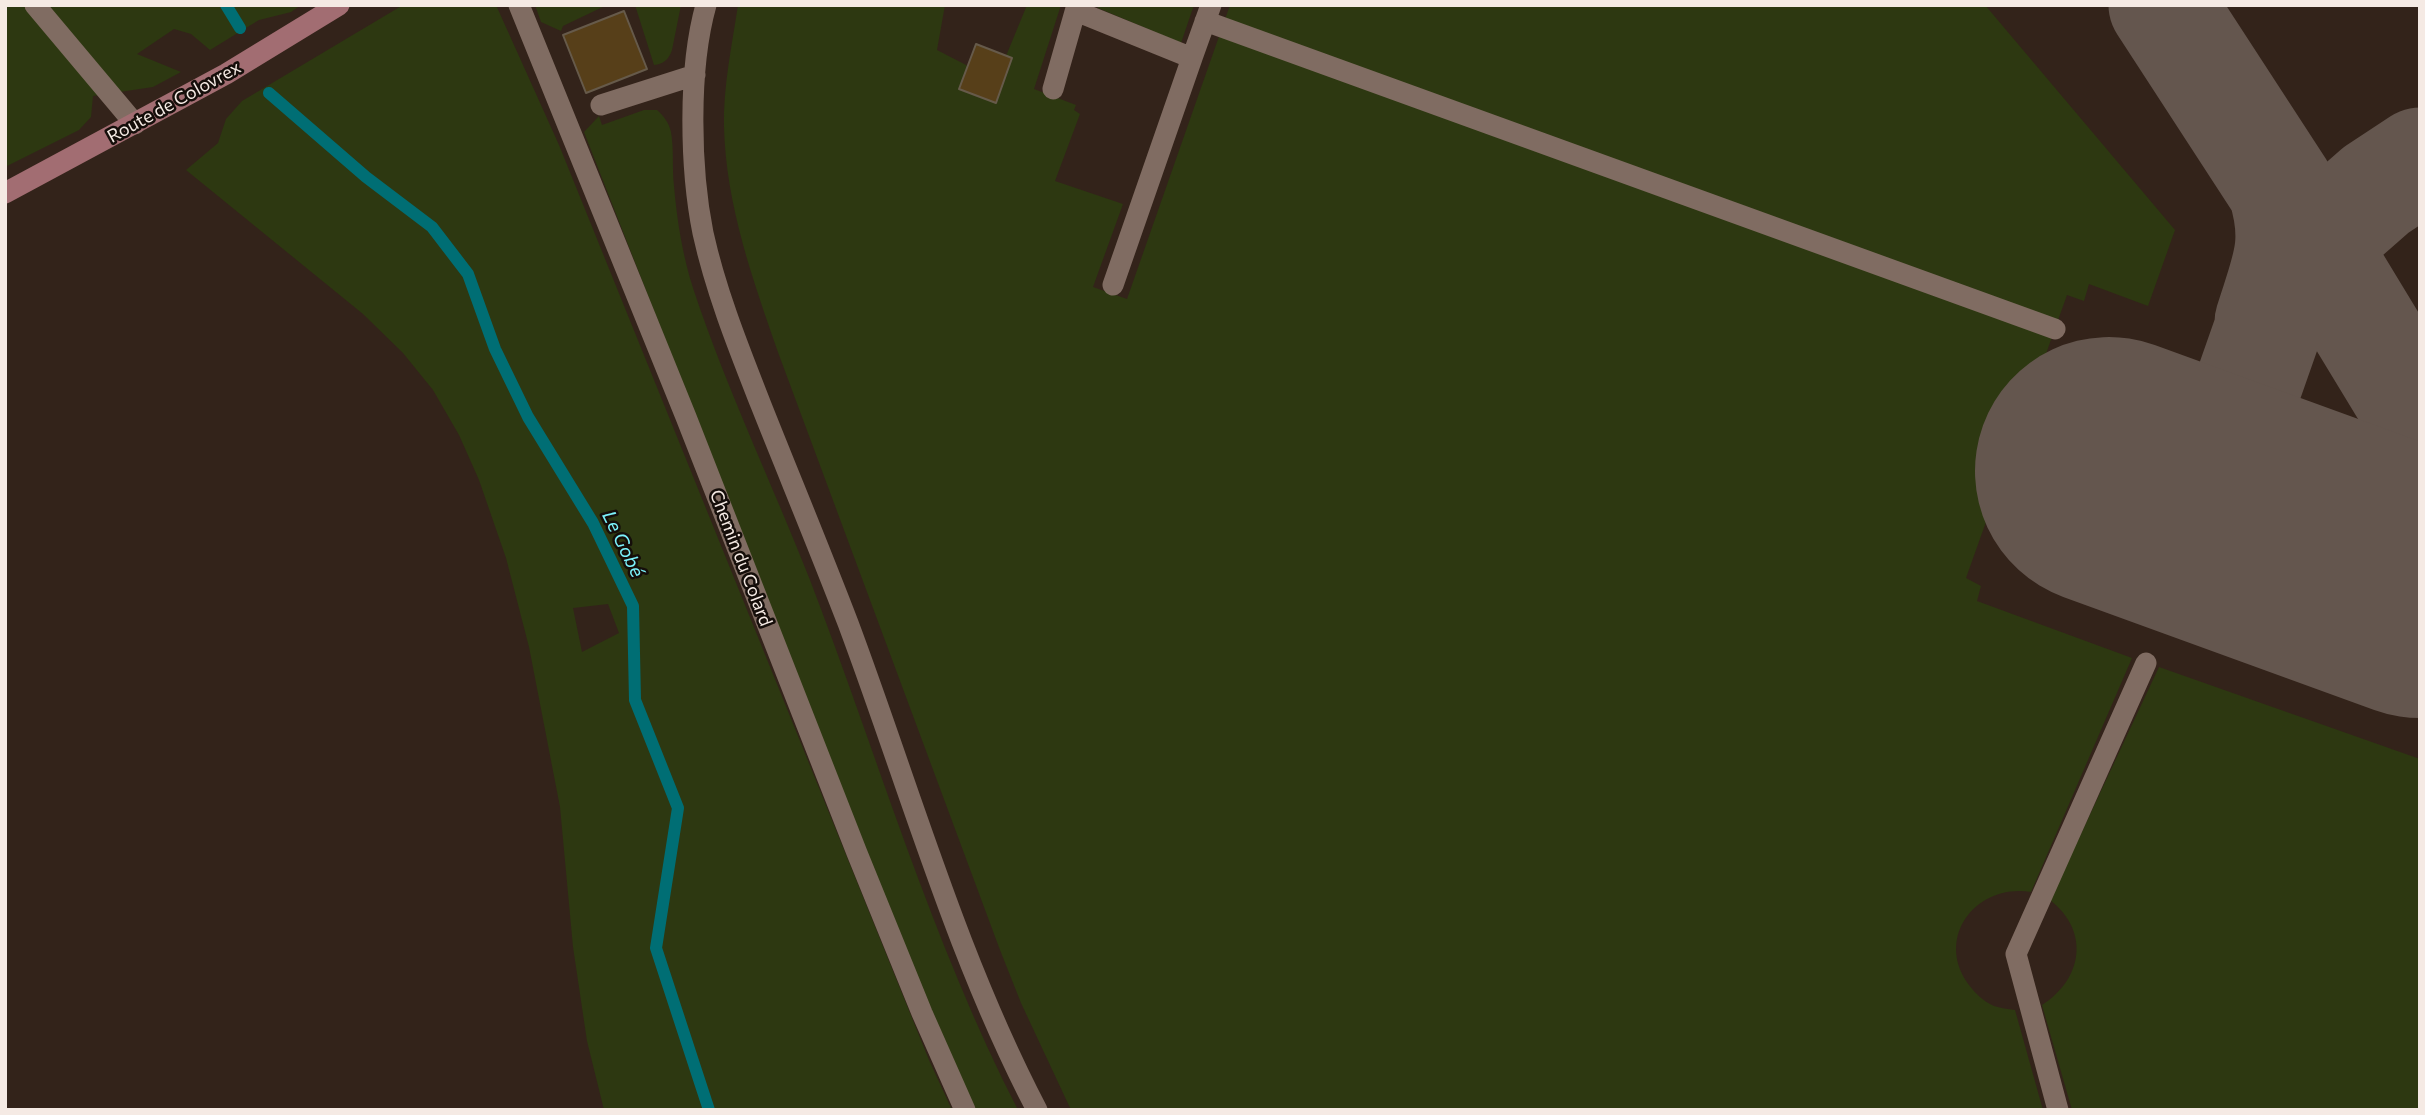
<!DOCTYPE html>
<meta charset="utf-8">
<style>
body{margin:0}
#map{position:relative;width:2425px;height:1115px;overflow:hidden;background:#33231a;font-family:Commissioner,sans-serif}
canvas{display:block}
.frame{position:absolute;inset:0;border:7px solid #f5eae4;pointer-events:none}
</style>
<div id="map">
<canvas width="2425" height="1115"></canvas>
<div class="frame"></div>
</div>
<script>
const g = document.querySelector('canvas').getContext('2d');
g.lineJoin = 'round';
function fillPath(path, color) {
  g.fillStyle = color;
  g.fill(path, 'evenodd');
}
function trace(path, color, width, dash) {
  g.strokeStyle = color;
  g.lineWidth = width;
  g.lineCap = dash ? 'butt' : 'round';
  g.setLineDash(dash || []);
  g.stroke(path);
}
function drawText(font, color, halo, rows, align = 'center') {
  g.font = font + ' Commissioner,sans-serif';
  g.lineWidth = 5;
  g.setLineDash([]);
  g.textBaseline = 'middle';
  g.strokeStyle = halo;
  g.fillStyle = color;
  for (const [text, x, y, turn = 0] of rows) {
    g.save();
    g.translate(x, y);
    g.rotate((+turn || 0) * Math.PI / 180);
    g.textAlign = isNaN(turn) ? turn : align;
    if (halo) g.strokeText(text, 0, 0);
    g.fillText(text, 0, 0);
    g.restore();
  }
}
fillPath(new Path2D(`
 M5 5H301L291 12 259 20 210 50 191 34 174 29 137 54 181 72 153 87 93 96 91 117 79 130 5 167Z
 M403 5H496L559 145 929 1060 952 1110H604L587 1041 573 947 560 807 529 647 506 558 479 480 459 435 433 390 403 353 363 314 186 170 218 143 226 119 242 101ZM608 604 619 633 582 652 573 608Z
 M535 5H607L563 26 561 31 541 22Z
 M635 5H681L672 50C669 59 664 64 654 65Z
 M738 5H945L937 50 968 66 959 89 996 103 1012 58 1006 56 1027 5H1061L1034 89 1076 105 1074 110 1080 114 1055 181 1123 204 1093 287 1127 299 1230 5H1985L2175 230 2148 306 2089 284 2084 301 2067 295 1966 578 1981 586 1977 601 2132 658 2031 892C1976 883 1934 938 1969 985 1976 994 1983 1001 1994 1006 2000 1008 2008 1009 2015 1010L2043 1110H1071L1021 1003 1000 950 779 355C753 280 726 206 724 127 723 87 732 45 738 5Z
 M1097 5H1194L1181 43 1098 8Z
 M644 110H657C664 116 669 123 671 132 674 149 672 168 674 186 677 221 683 258 694 291 727 390 772 483 810 580 878 757 931 940 1018 1110H973L933 1024 584 132 599 116 602 125Z
 M2159 667 2420 759V1110H2072L2042 1005C2083 979 2090 931 2050 900Z`), '#2d3811');
trace(new Path2D(`
 M226 5 240 28
 M269 93 366 177 432 227 468 274 495 349 528 417 593 523 633 606 635 700 678 808 656 948 709 1110`), '#006e74', 12);
trace(new Path2D(`
 M2162 5 2281 188C2298 244 2285 268 2268 322
 M2281 189 2420 418
 M2206 506 2274 312 2300 267 2335 226 2376 190 2420 161`), '#64564e', 107);
trace(new Path2D(`
 M2109 471 2420 584`), '#64564e', 268);
const building = new Path2D(`
 M624 11 647 69 586 93 563 35Z
 M976 44 1012 58 996 103 959 89Z`);
fillPath(building, '#573f19');
trace(building, '#665a4a', 2);
trace(new Path2D(`
 M35 5 135 124
 M706 5C688 69 690 168 703 233 716 292 739 349 761 405 790 478 820 550 848 623 909 786 956 955 1037 1110
 M1076 11 1192 58 1211 5
 M1205 21 2055 329
 M1053 89 1077 5
 M601 105 695 75
 M1113 285 1192 58
 M2058 1110 2016 954 2146 663`), '#806c62', 21);
trace(new Path2D(`
 M519 5 686 417 857 853 922 1013 965 1110`), '#806c62', 21);
trace(new Path2D(`
 M5 193 226 74 339 5`), '#a26d72', 21);
drawText('18px', '#f5eae4', '#150e0a', [
 ["Route de Colovrex",174,102,-29],
 ["Chemin du Colard",741,558,69]
]);
drawText('italic 19px', '#7cf3fc', '#150e0a', [
 ["Le Gobé",623,544,64]
]);
</script>
